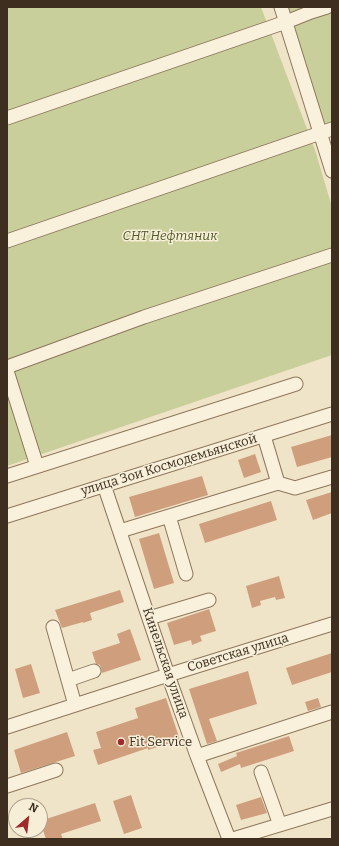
<!DOCTYPE html>
<meta charset="utf-8">
<style>
body{margin:0}
#map{position:relative;width:339px;height:846px;overflow:hidden;background:#f0e4c8;font-family:Bitter,serif}
canvas{display:block}
.frame{position:absolute;inset:0;border:8px solid #3d2e20;pointer-events:none}
.north{position:absolute;left:8px;top:798px;width:40px;height:40px;box-sizing:border-box;background:#f7eed8;border:1px solid #ada18e;border-radius:50%;rotate:28deg;font-size:11px;font-weight:700;line-height:16px;text-align:center;color:#3d2e20}
.north::after{content:'';display:block;margin:auto;width:14px;height:18px;background:#9e2a2b;clip-path:polygon(50% 0,100% 100%,50% 72%,0 100%)}
</style>
<div id="map">
<canvas width="339" height="846"></canvas>
<div class="frame"></div>
<div class="north">N</div>
</div>
<script>
const g = document.querySelector('canvas').getContext('2d');
g.lineJoin = 'round';
function fillPath(path, color) {
  g.fillStyle = color;
  g.fill(path, 'evenodd');
}
function trace(path, color, width, dash) {
  g.strokeStyle = color;
  g.lineWidth = width;
  g.lineCap = dash ? 'butt' : 'round';
  g.setLineDash(dash || []);
  g.stroke(path);
}
function drawText(font, color, halo, rows, align = 'center') {
  g.font = font + ' Bitter,serif';
  g.lineWidth = 3;
  g.setLineDash([]);
  g.textBaseline = 'middle';
  g.strokeStyle = halo;
  g.fillStyle = color;
  for (const [text, x, y, turn = 0] of rows) {
    g.save();
    g.translate(x, y);
    g.rotate((+turn || 0) * Math.PI / 180);
    g.textAlign = isNaN(turn) ? turn : align;
    if (halo) g.strokeText(text, 0, 0);
    g.fillText(text, 0, 0);
    g.restore();
  }
}
fillPath(new Path2D(`
 M7 7H261L315 150 332 207V355L7 466Z
 M288 7H332V137L324 123Z`), '#c9cf9b');
fillPath(new Path2D(`
 M332 435V457L297 467 291 447Z
 M255 454 261 472 244 478 238 460Z
 M202 476 208 495 135 517 129 497Z
 M332 492V513L313 520 306 500Z
 M271 501 277 520 205 543 199 524Z
 M159 533 174 583 154 589 139 539Z
 M279 576 285 598 276 600 275 597 260 601 261 605 252 608 246 586Z
 M120 590 124 602 90 613 92 620 83 623V622L62 628 55 610Z
 M209 609 216 631 200 636 202 641 192 645 191 640 174 645 167 623Z
 M130 629 141 660 102 673 101 668 100 665 96 664 92 652 120 643 117 634Z
 M332 653V672L292 685 286 668Z
 M31 664 40 693 23 698 15 669Z
 M248 671 257 704 209 719 217 741 207 744 189 689Z
 M166 698 180 740 148 750V748L98 765 93 750 101 748 96 732 138 718 135 708Z
 M318 698 321 707 308 711 305 702Z
 M67 732 75 756 21 773 14 750Z
 M289 736 294 751 241 768 240 764 221 772 218 764 237 756 236 753Z
 M131 795 142 828 124 834 113 801Z
 M261 797 267 813 241 820 236 805Z
 M95 803 101 821 61 834 63 839H46L40 821Z`), '#cf9f7d');
const minor = new Path2D(`
 M281 7 332 171
 M7 118 286 22 311 12 327 7
 M7 241 332 129
 M7 367 144 317 332 255
 M7 371 37 466
 M7 476 296 384
 M278 483 295 488 332 477
 M104 485 168 675 197 756 229 839
 M7 516 332 414
 M169 516 186 574
 M120 531 278 483 264 436
 M149 618 209 600
 M53 627 75 705
 M68 680 94 671
 M7 727 168 675 332 624
 M197 756 332 712
 M261 772 280 825
 M7 786 56 770
 M233 839 332 809`);
trace(minor, '#8d765c', 15);
trace(minor, '#faf1dc', 13);
for (const [x, y, r, color] of [
 [121,742,4,"#9e2a2b"]
]) {
  const dot = new Path2D();
  dot.arc(x, y, r, 0, 2 * Math.PI);
  g.fillStyle = color;
  g.fill(dot);
  trace(dot, '#f7eed8', 1.5);
}
drawText('italic 13px', '#4d5a26', '#f7eed8', [
 ["СНТ Нефтяник",170,236]
]);
drawText('13px', '#3d2e20', '#f7eed8', [
 ["улица Зои Космодемьянской",169,465,-17],
 ["Советская улица",238,653,-17],
 ["Кинельская улица",165,663,71]
]);
drawText('13px', '#3d2e20', '#f7eed8', [
 ["Fit Service",129,742]
], 'left');
</script>
